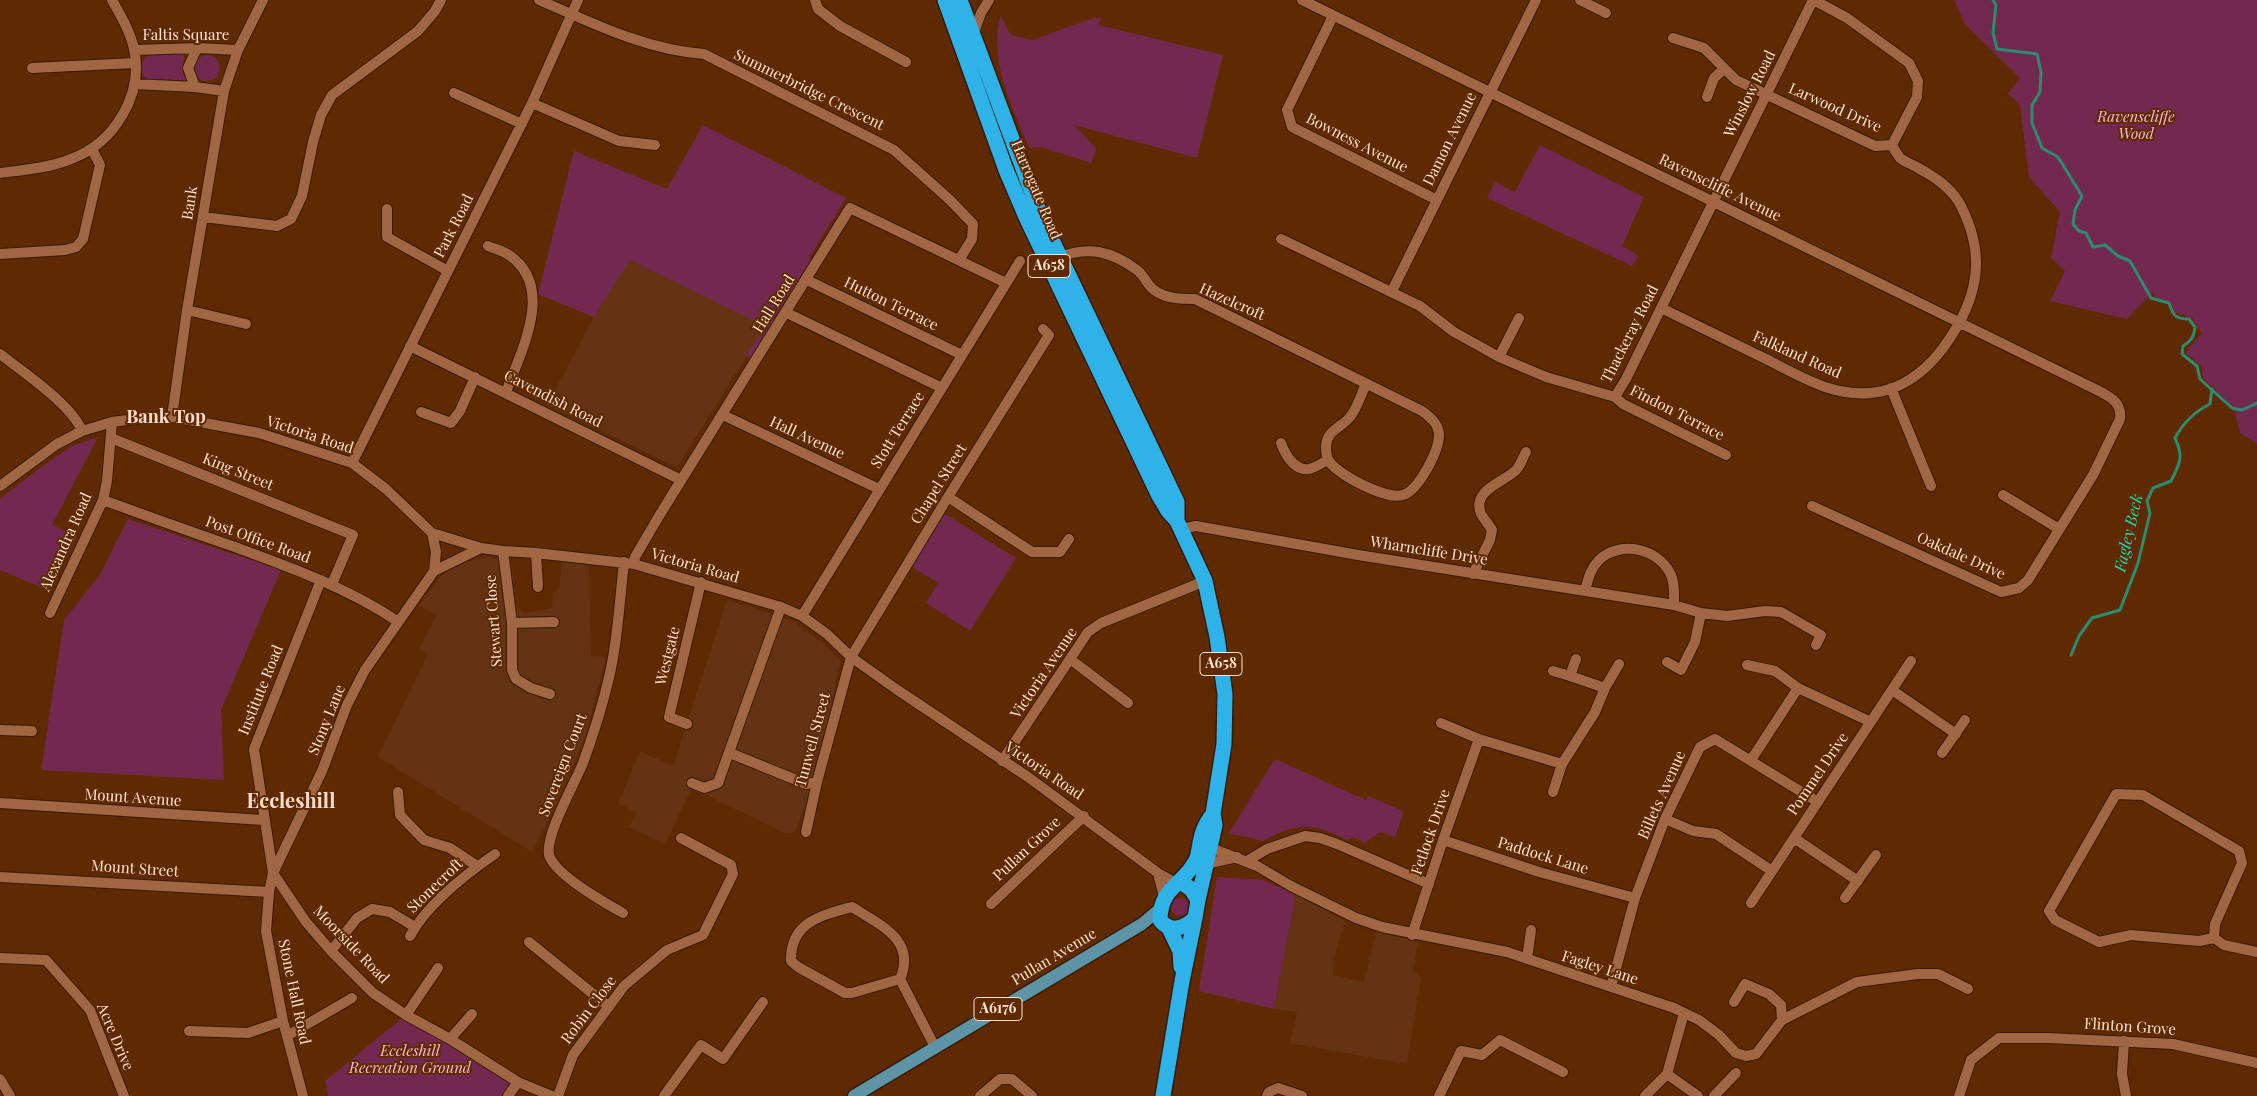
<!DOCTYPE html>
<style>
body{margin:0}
canvas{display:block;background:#5f2a01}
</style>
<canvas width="2257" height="1096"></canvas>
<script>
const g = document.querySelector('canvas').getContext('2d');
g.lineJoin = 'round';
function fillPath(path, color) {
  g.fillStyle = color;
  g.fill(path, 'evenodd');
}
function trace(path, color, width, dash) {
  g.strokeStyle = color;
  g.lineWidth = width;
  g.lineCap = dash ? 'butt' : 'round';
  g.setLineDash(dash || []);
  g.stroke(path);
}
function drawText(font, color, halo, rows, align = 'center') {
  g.font = font + ' "Playfair Display",serif';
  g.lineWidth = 4;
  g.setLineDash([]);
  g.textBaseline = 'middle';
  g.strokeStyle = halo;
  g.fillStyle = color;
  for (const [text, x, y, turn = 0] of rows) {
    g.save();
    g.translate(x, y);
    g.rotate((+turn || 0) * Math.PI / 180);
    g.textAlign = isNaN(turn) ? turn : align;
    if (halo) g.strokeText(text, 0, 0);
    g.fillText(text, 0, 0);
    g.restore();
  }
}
fillPath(new Path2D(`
 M703 125 846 198 677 467 547 405 594 317 538 294 574 151 667 189Z
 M489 557 512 563 516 602 519 609 525 613 552 608 553 593 559 589 562 561 589 565 591 656 606 657 585 737 553 811 532 852 378 757 428 654 419 649 437 615 419 606 441 576 454 566 466 562Z
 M727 600 780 616 795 623 823 643 840 660 826 735 815 778 795 832 786 834 692 788 665 844 629 827 637 812 618 804 640 751 673 766Z
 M1296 894 1345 921 1334 956 1333 975 1364 982 1376 932 1418 941 1413 971 1421 978 1407 1064 1290 1043 1297 1012 1274 1009Z`), '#633313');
fillPath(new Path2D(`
 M1954 0H2257V444L2240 433 2234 408 2203 378 2202 366 2185 353 2202 333 2192 318 2174 312 2170 302 2155 297 2153 292 2127 319 2050 301 2065 271 2051 258 2060 212 2029 177 2020 105 2008 93 2020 78 1965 24Z
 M1000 16 1011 35 1033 40 1093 18H1102L1098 25 1223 55 1197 158 1074 125 1096 148 1091 163 1041 147 1029 148C1012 104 989 65 1000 16Z
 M154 54H184L183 72 186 81 147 80C137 70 140 57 154 54Z
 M194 68a13 13 0 1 1 26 0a13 13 0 1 1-26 0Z
 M703 125 846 198 809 258 813 261 751 359 746 356 765 326 630 260 594 317 538 294 574 151 667 189Z
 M1540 145 1644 197 1622 246 1639 256 1632 266 1487 198 1495 182 1515 192Z
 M98 437 52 525 77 536 50 591 0 570V499L37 470 72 446Z
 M945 514 1016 558 970 631 926 603 938 583 912 567Z
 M128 519 281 570 221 710 224 780 41 770 64 620 100 575Z
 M1275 759 1366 800 1368 796 1404 811 1395 837 1380 832 1365 843 1353 837 1347 840C1314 823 1297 822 1263 841L1229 833Z
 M1217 877 1262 880 1296 894 1274 1009 1199 991Z
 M1171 907a9 9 0 1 1 18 0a9 9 0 1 1-18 0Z
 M406 1015 518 1082 508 1096H328L325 1081Z`), '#73284f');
trace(new Path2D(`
 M1993 0 1996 5 1993 33 1997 49 2037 54 2041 72 2040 92 2032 105V123L2042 148 2058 157 2082 196 2075 210 2073 224 2079 231 2086 233 2093 247 2105 245 2118 256 2130 261 2151 298 2169 303C2173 315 2175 319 2189 319L2195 327C2194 337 2191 341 2183 346L2182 354 2197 366 2200 379 2232 408 2242 410 2257 403
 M2071 655 2079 636 2092 618 2120 610 2138 563 2150 513 2147 501 2153 488 2171 481C2180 463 2184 457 2175 438 2183 423 2194 412 2210 404L2212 389`), '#2c8c72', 3);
const minor = new Path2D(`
 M539 0C592 23 646 50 704 54L894 150 950 200 973 224 972 239 959 260
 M815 0 818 9 840 26 906 62
 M1302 0 2097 390C2110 397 2122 402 2120 419L2093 475 2028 580 2019 588 2001 592 1812 506
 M1580 0 1606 13
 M1814 0 1847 18 1909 63 1918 81 1917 97 1892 145
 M1333 16 1287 110 1292 127 1437 200
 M973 35 981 13 989 0
 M1673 38 1704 48 1736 80 1875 146 1892 145
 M134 50 197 48 238 50
 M32 68 135 63
 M134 84 195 87 224 91
 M195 87 188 68 197 48
 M454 93 522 124
 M1707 97 1714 78 1724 69
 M532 103 619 141 655 145
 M0 173C23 170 49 168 71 159 114 143 144 95 134 49 130 31 121 16 112 0
 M387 209V237L448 271
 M203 217 277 226 291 219 302 196 313 142 321 115 332 95 418 31 435 11 441 0
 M1281 239 1420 306 1454 332 1499 357 1546 377 1615 397 1626 379 1813 0
 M488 246C495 249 503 251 509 255 556 287 521 351 506 392
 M0 254 65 250 76 247 83 239 100 165 92 149
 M1060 257C1089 246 1111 251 1137 270 1144 275 1147 285 1154 290 1166 299 1181 299 1195 299L1422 411C1430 417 1439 424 1439 435 1439 451 1418 491 1403 495 1386 500 1338 475 1329 461 1327 458 1326 450 1326 446 1327 430 1341 428 1349 418 1357 410 1361 394 1366 384
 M807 280 962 355
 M1392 291 1536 0
 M1661 308C1696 325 1731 342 1766 359 1785 369 1805 380 1825 387 1886 407 1928 378 1958 325 1981 284 1982 248 1961 206 1953 190 1935 177 1920 169 1914 165 1905 162 1900 158 1897 154 1894 149 1892 145
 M187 310 246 324
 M787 313 942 388
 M410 346 681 480
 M0 354C23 372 72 405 82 431
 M1499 357 1519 318
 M1891 388 1931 486
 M1615 397 1623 404 1726 455
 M421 412 451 423 460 411 475 377
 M723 415 879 489
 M172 417 187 310 224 91 238 50 263 0
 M111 438 353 535 332 584
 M1281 443C1285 454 1294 471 1309 469 1315 468 1322 463 1328 460
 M352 463 532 103 578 0
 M0 486 57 444 82 431 112 422 143 418 172 417 259 433 352 463 386 489 432 533 481 548 503 551 536 553 634 564 781 607 802 616 827 634 851 657 896 689 1028 777 1158 873 1176 883
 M2003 495 2059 529
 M948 497 1032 552H1060L1069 539
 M103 500C147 516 191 532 235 547 292 568 348 588 397 621
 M1181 529 1196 526 1358 555 1674 605 1701 613 1727 616 1765 611 1781 612 1821 635 1816 645
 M503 551 512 623V670L516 679 531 688 550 694
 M536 553 538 587
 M634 564 635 557 659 516 850 208 1006 283
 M434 571 481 548
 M1473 574 1490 540 1492 530C1489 525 1484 519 1481 514 1471 489 1506 482 1517 469 1521 464 1523 457 1526 452
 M321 580 254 749 273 873 306 922 331 951 373 993 406 1015 450 1039 518 1082 552 1096
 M1585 591C1588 580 1590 569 1599 560 1620 540 1659 548 1671 575 1675 584 1674 595 1674 605
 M50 613 103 500 107 481 112 422
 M802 616 1020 261
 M512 623 554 622
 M1070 659 1128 703
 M1667 662 1681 670 1695 642 1701 613
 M1747 665 1775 671 1798 688 1871 722
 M1553 671 1570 676 1576 659
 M1570 676 1605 688 1619 664
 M1892 690 1956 734
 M1441 723 1479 739 1562 764
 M687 724 669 717 701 582
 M0 730 32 731
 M730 753 806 784 817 782
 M1942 753 1965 720
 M1751 760 1798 688
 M1002 761 1088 632 1101 623 1205 581
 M692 783 704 788 718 783 781 607
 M398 792 400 815 424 840 450 848 477 866
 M1553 792 1562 764 1595 712 1605 688
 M0 803 263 820
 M1665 819 1693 831 1716 834 1772 871
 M806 832 817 782 851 657 948 497 1049 335 1043 329
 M1794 838 1858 881
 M1443 840 1539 872 1635 898
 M1205 849 1211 848 1257 866 1291 886 1356 918 1382 927 1507 952 1674 1008 1699 1020 1719 1035 1736 1053 1746 1056 1756 1054 1782 1020 1857 982 1918 974H1938L1968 989
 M1247 861 1267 849 1305 836 1320 838 1337 844 1429 884
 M1206 864 1237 857
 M1158 873 1164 897
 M0 877 269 892
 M1845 898 1876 855
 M1751 903 1911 661
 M991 904 1084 816
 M623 913C605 903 555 875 549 855 545 835 575 783 583 763 596 727 610 683 615 645 619 617 621 589 624 562
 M1412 935 1443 840 1479 739
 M410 936C427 905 466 874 495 854
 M2214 938 2199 941 2131 935 2099 942 2055 920 2049 911 2116 794 2143 795 2239 851 2242 863 2215 924 2214 938 2224 945 2257 952
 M529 942 609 1007
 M331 951 357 918 372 909 390 912 415 927
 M0 958 46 960 90 1010 124 1096
 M1527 959 1531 930
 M900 979 852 993H845L798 967 791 961C790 922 822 915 852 907 880 925 917 940 900 979L935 1047
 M1611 987 1635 898 1665 819 1700 747 1715 739 1818 802
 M1734 1002 1745 984 1769 994 1781 1005 1782 1020
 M406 1015 438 968
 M189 1031 248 1033 283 1021
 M287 1036 352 998
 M450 1039 472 1014
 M2124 1041 2122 1074 2126 1096
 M1667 1074 1698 1096
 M0 1079 10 1096
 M303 1096 283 1021 266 931 269 892 273 873 322 771 347 705 365 670 434 571 436 552 432 533
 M508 1096 518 1082
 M558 1096 573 1055 624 986 667 950 703 935 733 874 731 865 681 838
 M664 1096 701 1045 723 1059 763 1002
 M980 1096 1000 1079H1012L1032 1096
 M1267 1096 1269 1092 1278 1088 1302 1096
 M1439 1096 1461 1051 1482 1055 1500 1040 1563 1072
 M1645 1096 1667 1074 1684 1013
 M1714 1096 1736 1073
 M1959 1096 1971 1060 1999 1038H2048L2173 1044 2257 1063`);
const major = new Path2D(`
 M854 1096 1142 924 1161 908`);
const highway = new Path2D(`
 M945 0 1006 170 1026 217 1159 496 1168 511 1177 521 1205 581 1217 637 1225 694 1224 744 1213 814 1215 825 1198 900
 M960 0 1042 219 1177 502V521
 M1181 882 1191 889 1198 900 1195 918C1184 928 1171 934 1160 920 1160 887 1184 885 1196 860 1198 857 1198 853 1199 849 1201 835 1204 825 1213 814
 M1169 928 1180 951 1181 967
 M1163 1096 1182 981 1195 918`);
trace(minor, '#371a07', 12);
trace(major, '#371a07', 15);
trace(highway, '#371a07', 18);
trace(minor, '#a16642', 10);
trace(major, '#5d94a6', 12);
trace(highway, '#2fb2e8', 15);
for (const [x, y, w] of [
 [1049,266,42],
 [1221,664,42],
 [998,1009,48]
]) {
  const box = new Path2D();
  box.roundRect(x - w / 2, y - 11.5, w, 23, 4);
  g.fillStyle = '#5f2a01';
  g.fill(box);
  trace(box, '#ffe3d4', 1);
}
drawText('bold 14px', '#ffe3d4', null, [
 ["A658",1049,266],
 ["A658",1221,664],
 ["A6176",998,1009]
]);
drawText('15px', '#ffe3d4', '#5f2a01', [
 ["Faltis Square",186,35],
 ["Summerbridge Crescent",809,90,26],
 ["Winslow Road",1750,94,-63],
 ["Larwood Drive",1835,108,24],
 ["Damon Avenue",1450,139,-64],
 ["Bowness Avenue",1357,143,27],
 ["Ravenscliffe Avenue",1720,188,26],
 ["Harrogate Road",1036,190,67],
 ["Bank",190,203,-81],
 ["Park Road",454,226,-63],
 ["Hazelcroft",1232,302,24],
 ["Hall Road",774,304,-58],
 ["Hutton Terrace",891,304,26],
 ["Thackeray Road",1630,334,-63],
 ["Falkland Road",1797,355,24],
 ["Cavendish Road",553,399,27],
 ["Findon Terrace",1677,413,27],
 ["Stott Terrace",898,430,-58],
 ["Victoria Road",310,435,18],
 ["Hall Avenue",807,438,25],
 ["King Street",238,472,22],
 ["Chapel Street",939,484,-58],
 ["Post Office Road",258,540,20],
 ["Alexandra Road",66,542,-66],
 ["Wharncliffe Drive",1429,551,9],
 ["Oakdale Drive",1961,556,24],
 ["Victoria Road",695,566,16],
 ["Stewart Close",494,621,-94],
 ["Westgate",668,656,-76],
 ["Victoria Avenue",1044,673,-56],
 ["Institute Road",261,690,-68],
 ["Stony Lane",327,720,-68],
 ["Tunwell Street",813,740,-75],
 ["Sovereign Court",563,765,-69],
 ["Victoria Road",1044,771,34],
 ["Pommel Drive",1818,774,-56],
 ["Billets Avenue",1662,795,-66],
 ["Mount Avenue",133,798,4],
 ["Fetlock Drive",1431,832,-71],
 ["Pullan Grove",1027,849,-43],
 ["Paddock Lane",1543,856,17],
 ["Mount Street",135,869,4],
 ["Stonecroft",435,886,-44],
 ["Moorside Road",351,945,46],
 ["Pullan Avenue",1054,957,-31],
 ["Fagley Lane",1600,968,18],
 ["Stone Hall Road",294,992,78],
 ["Robin Close",589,1010,-53],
 ["Flinton Grove",2130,1027,4],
 ["Acre Drive",115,1037,67]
]);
drawText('italic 15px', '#f7bad4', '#5f2a01', [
 ["Ravenscliffe",2136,117],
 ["Wood",2136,134],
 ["Eccleshill",410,1051],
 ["Recreation Ground",410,1068]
]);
drawText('italic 16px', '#17ddb1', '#5f2a01', [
 ["Fagley Beck",2129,533,-77]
]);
drawText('bold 18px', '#f7dccd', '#5f2a01', [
 ["Bank Top",166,417]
]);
drawText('bold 20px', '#f7dccd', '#5f2a01', [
 ["Eccleshill",291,802]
]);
</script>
